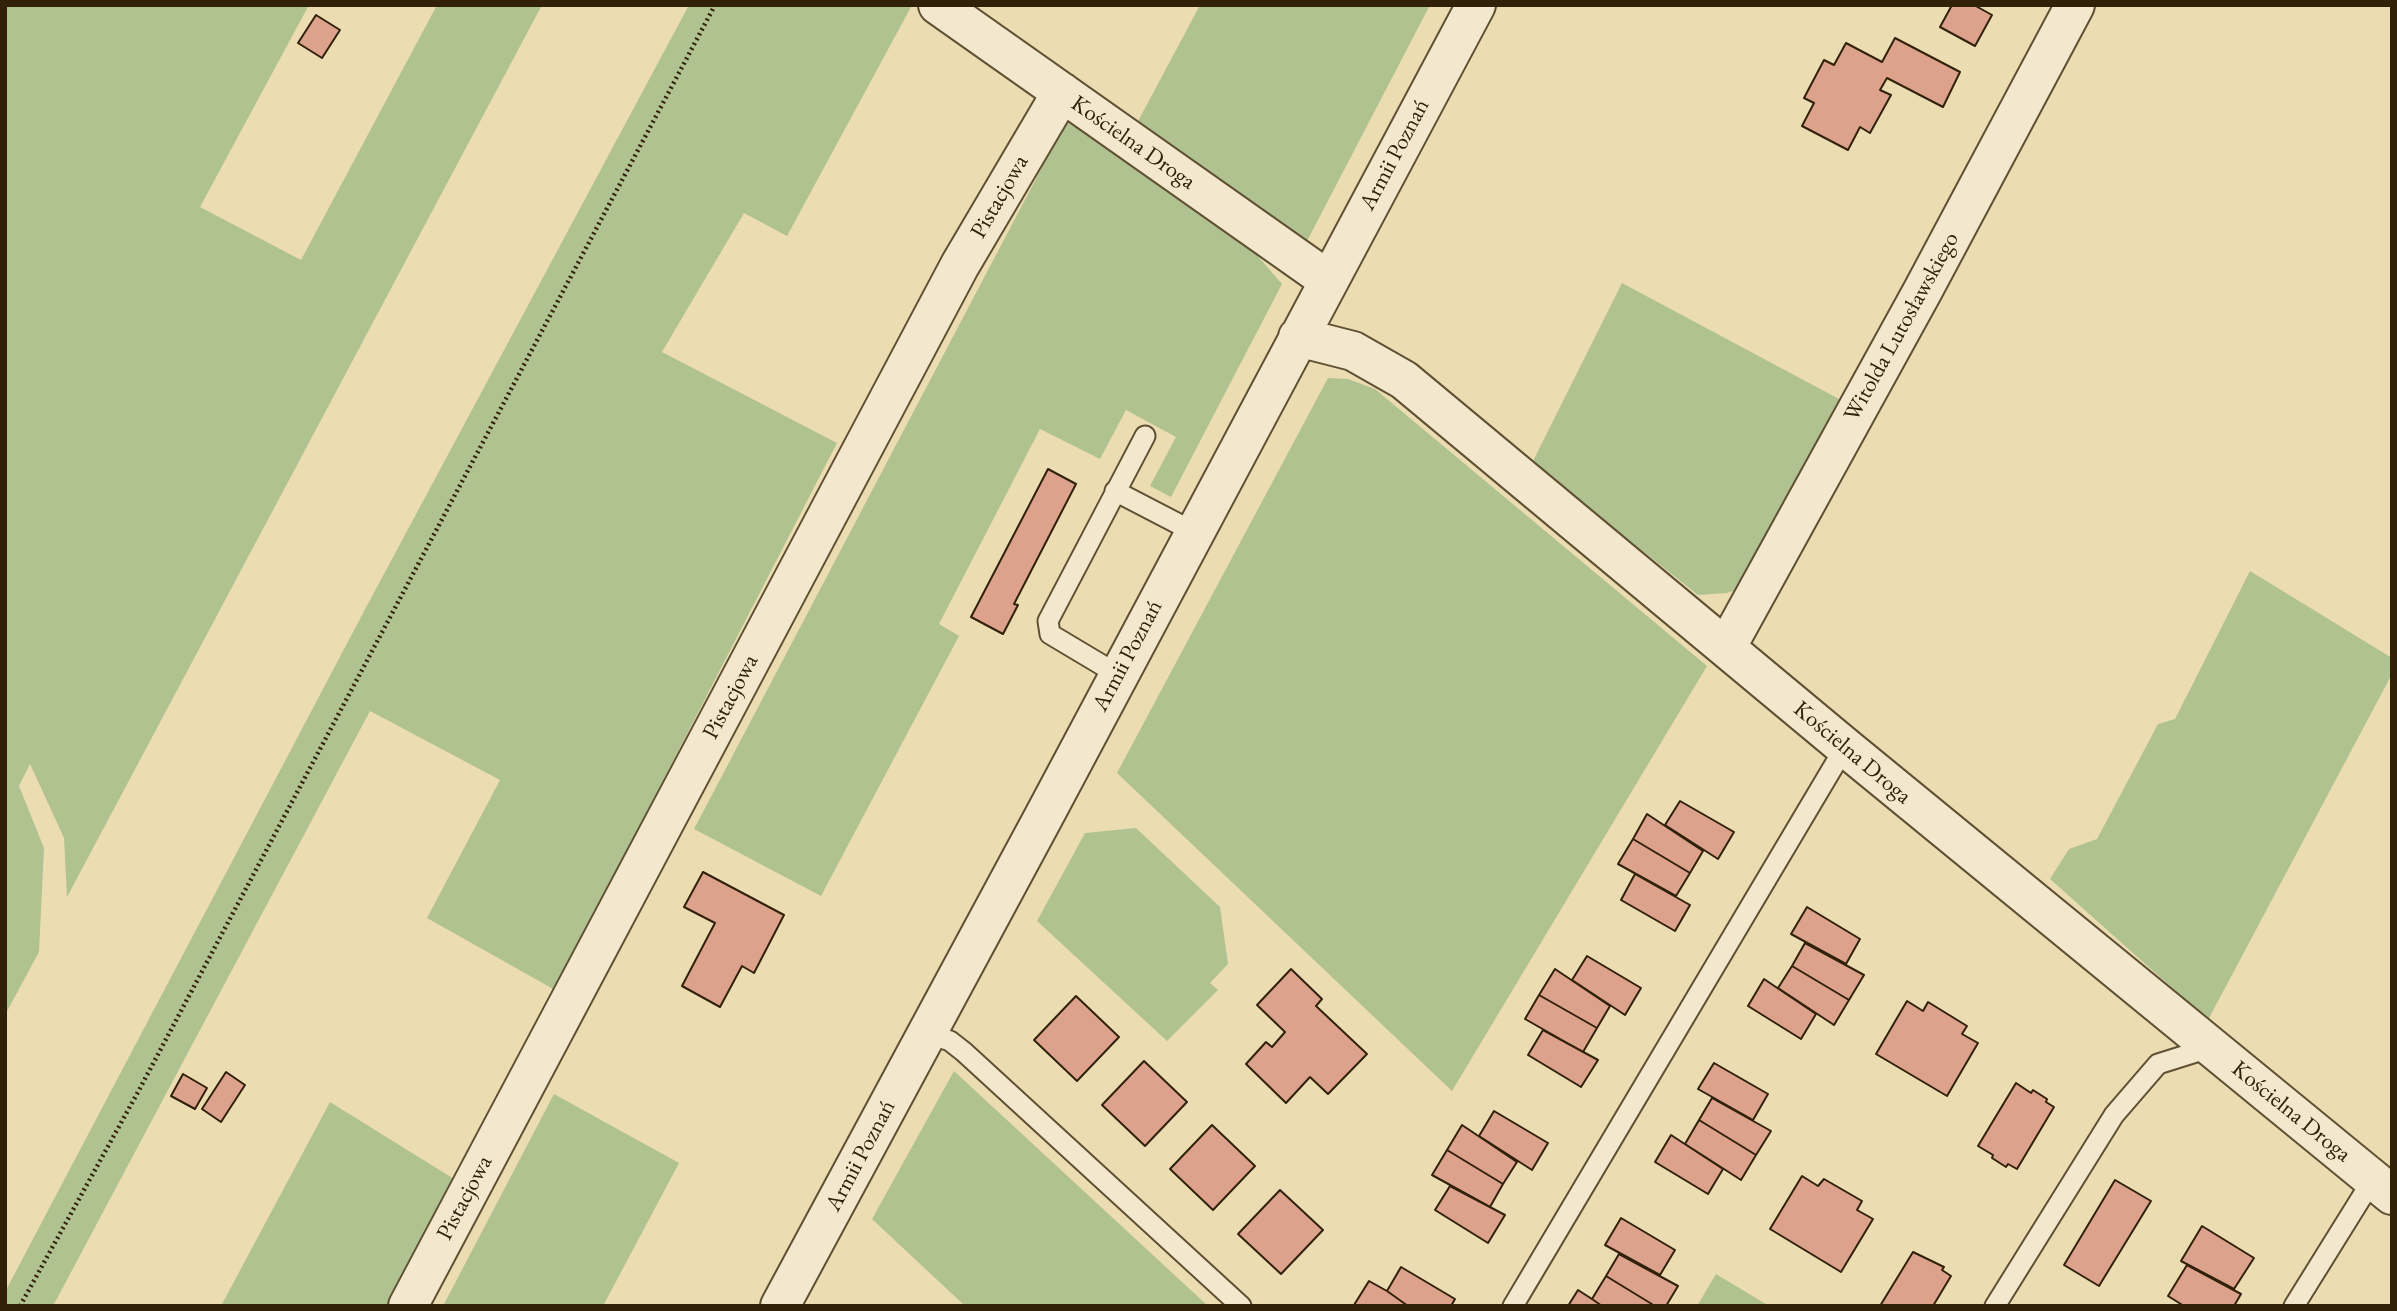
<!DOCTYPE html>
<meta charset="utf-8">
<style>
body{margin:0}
#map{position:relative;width:2397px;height:1311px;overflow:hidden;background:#ecdcb2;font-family:"EB Garamond",serif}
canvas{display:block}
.frame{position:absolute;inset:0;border:7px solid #312109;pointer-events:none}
</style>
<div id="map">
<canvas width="2397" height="1311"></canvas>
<div class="frame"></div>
</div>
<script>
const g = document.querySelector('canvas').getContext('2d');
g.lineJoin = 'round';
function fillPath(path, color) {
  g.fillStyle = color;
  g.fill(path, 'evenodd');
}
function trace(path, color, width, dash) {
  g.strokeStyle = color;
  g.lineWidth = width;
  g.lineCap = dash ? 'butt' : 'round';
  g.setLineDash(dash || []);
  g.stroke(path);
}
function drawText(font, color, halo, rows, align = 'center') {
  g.font = font + ' "EB Garamond",serif';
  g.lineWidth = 7;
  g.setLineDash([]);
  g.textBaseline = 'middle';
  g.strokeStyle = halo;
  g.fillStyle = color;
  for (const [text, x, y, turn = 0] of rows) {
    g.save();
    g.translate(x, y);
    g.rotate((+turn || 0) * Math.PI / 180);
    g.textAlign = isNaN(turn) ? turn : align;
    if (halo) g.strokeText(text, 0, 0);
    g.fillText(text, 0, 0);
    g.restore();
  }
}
fillPath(new Path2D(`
 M5 5H309L200 207 301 260 437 5H542L67 897 64 838 30 764 19 786 44 848 39 952 5 1015Z
 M689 5H909L911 7 787 236 744 213 662 352 837 443 555 990 427 918 500 780 370 711 53 1306H5V1292L362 615Z
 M1200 5H1430L1306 243 1136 125Z
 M1068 118 1241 237 1282 284 1171 497 1150 486 1176 437 1126 410 1100 459 1040 429 939 624 959 636 821 896 694 829Z
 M1622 283 1839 399 1739 589 1727 593 1698 595 1532 463Z
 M1328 378 1348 379 1375 389 1707 666 1452 1091 1117 773Z
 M2250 571 2392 658V674L2208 1020 2050 879 2069 849 2097 839 2158 724 2175 719Z
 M1136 828 1220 907 1228 964 1210 983 1218 990 1167 1041 1037 921 1085 833Z
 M954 1071 1208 1306H965L872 1219Z
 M554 1094 679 1163 603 1306H443Z
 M330 1102 454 1179 391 1306H221Z
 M1716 1274 1769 1306H1697Z`), '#b1c291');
const building = new Path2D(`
 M1952 5H1974L1992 15 1975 46 1940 27Z
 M316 15 340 30 322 58 298 43Z
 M1895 38 1960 72 1943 107 1887 78 1880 90 1891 95 1870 133 1860 127 1848 150 1802 126 1814 103 1804 98 1824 60 1834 65 1846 43 1882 62Z
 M1048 469 1076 484 1014 604 1018 605 1003 634 971 617Z
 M1680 801 1734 832 1718 859 1665 825Z
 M1647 814 1703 851 1690 873 1633 839Z
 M1633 839 1690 873 1676 896 1618 864Z
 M703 872 784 915 754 973 742 966 720 1007 682 986 715 923 684 907Z
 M1635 874 1690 905 1675 931 1621 900Z
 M1807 907 1860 939 1846 964 1791 934Z
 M1805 943 1864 975 1849 1000 1792 966Z
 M1587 956 1641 988 1625 1015 1572 980Z
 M1792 966 1849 1000 1834 1025 1778 988Z
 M1291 969 1322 999 1316 1006 1367 1054 1328 1094 1310 1077 1286 1103 1246 1064 1266 1042 1272 1047 1285 1032 1257 1005Z
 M1555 969 1610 1006 1597 1028 1539 995Z
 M1764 979 1816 1014 1801 1039 1748 1006Z
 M1539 995 1597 1028 1583 1052 1525 1019Z
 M1076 996 1119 1037 1077 1081 1034 1040Z
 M1907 1001 1923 1011 1928 1002 1967 1026 1962 1034 1978 1043 1947 1096 1876 1054Z
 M1543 1030 1598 1060 1581 1087 1528 1055Z
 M1144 1061 1187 1102 1145 1146 1102 1105Z
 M1714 1063 1768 1094 1753 1120 1698 1089Z
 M226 1072 245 1085 221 1122 202 1109Z
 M183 1074 207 1088 195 1109 171 1096Z
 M2016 1083 2031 1093 2033 1090 2047 1099 2046 1102 2054 1107 2017 1169 2008 1164 2006 1167 1992 1158 1993 1155 1978 1146Z
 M1712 1098 1771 1131 1756 1155 1699 1120Z
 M1494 1111 1548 1143 1532 1170 1479 1136Z
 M1699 1120 1756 1155 1741 1180 1685 1144Z
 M1212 1125 1255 1166 1213 1210 1170 1169Z
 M1462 1125 1517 1162 1503 1184 1447 1150Z
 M1671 1135 1723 1169 1708 1194 1655 1162Z
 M1447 1150 1503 1184 1490 1207 1432 1175Z
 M1802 1176 1818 1186 1824 1179 1862 1201 1857 1210 1873 1219 1841 1272 1770 1229Z
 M2115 1180 2151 1201 2099 1286 2064 1265Z
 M1450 1186 1505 1215 1488 1243 1435 1210Z
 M1280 1190 1323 1230 1281 1274 1238 1234Z
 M1621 1218 1675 1250 1660 1275 1605 1245Z
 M2202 1226 2254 1258 2234 1289 2181 1261Z
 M1913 1252 1944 1267 1942 1270 1951 1276 1933 1306H1880Z
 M1619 1254 1678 1286 1666 1306H1655L1606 1276Z
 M2187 1265 2241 1294 2234 1306H2184L2168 1296Z
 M1401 1267 1455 1299 1451 1306H1408L1387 1291Z
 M1606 1276 1655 1306H1602L1592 1299Z
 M1369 1281 1387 1291 1408 1306 1354 1305Z
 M1578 1290 1592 1299 1602 1306H1568Z`);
fillPath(building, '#dca28c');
trace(building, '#312109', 2);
const service = new Path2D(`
 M1115 491 1194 532
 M1117 674 1050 634 1048 621 1145 436
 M927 1033 950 1041 964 1052 1241 1306
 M1513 1306 1845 747
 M1995 1306 2114 1115 2158 1064 2212 1047
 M2294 1306 2373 1179`);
const minor = new Path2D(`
 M938 5 1328 280
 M1298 337 1353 351 1404 380 1845 747 2392 1195
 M1726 648 1922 292 2075 5
 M408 1306 960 265 1062 92
 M780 1306 1043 818 1476 5`);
trace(service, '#605033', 23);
trace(minor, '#605033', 42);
trace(new Path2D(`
 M20 1306 138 1092 715 5`), '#312109', 4.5, [2, 3.5]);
trace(service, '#f3e8cd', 19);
trace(minor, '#f3e8cd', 38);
drawText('23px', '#312109', '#f3e8cd', [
 ["Kościelna Droga",1133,143,35],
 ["Armii Poznań",1395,155,-62],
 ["Pistacjowa",1000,197,-60],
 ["Witolda Lutosławskiego",1902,327,-61],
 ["Armii Poznań",1128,656,-62],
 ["Pistacjowa",731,697,-62],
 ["Kościelna Droga",1852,753,40],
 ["Kościelna Droga",2291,1112,39],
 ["Armii Poznań",861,1156,-62],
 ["Pistacjowa",465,1198,-62]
]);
</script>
